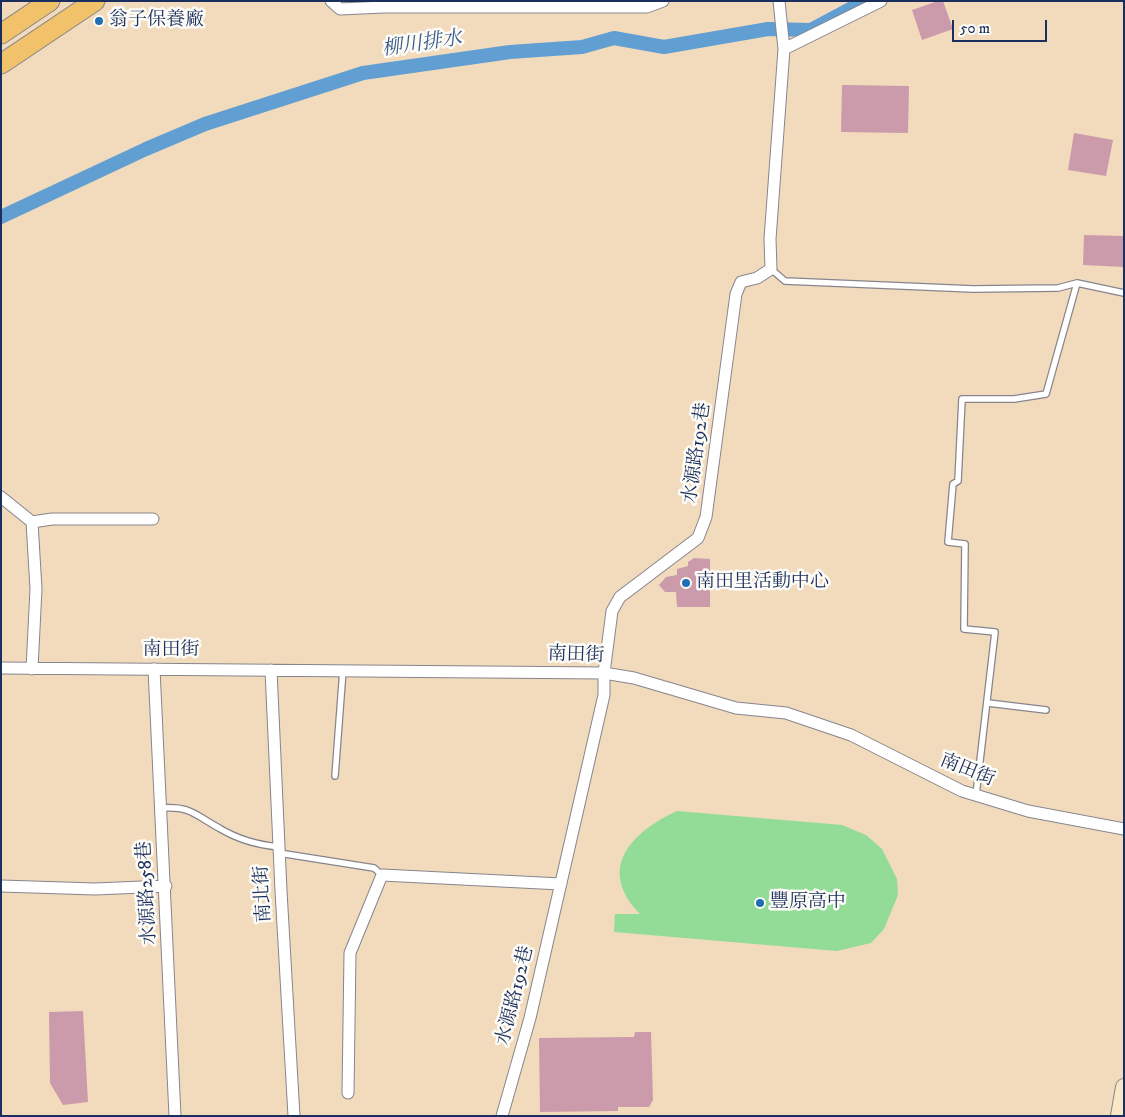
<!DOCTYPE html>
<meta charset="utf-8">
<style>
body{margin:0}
#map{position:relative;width:1125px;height:1117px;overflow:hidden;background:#f2dbbc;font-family:"IM FELL DW Pica",serif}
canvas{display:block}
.frame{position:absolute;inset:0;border:2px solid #1b2f5e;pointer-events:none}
.scale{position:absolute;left:952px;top:20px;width:95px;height:22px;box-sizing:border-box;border:2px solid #1b2f5e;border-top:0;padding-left:6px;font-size:15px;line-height:18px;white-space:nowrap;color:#1b2f5e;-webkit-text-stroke:4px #fdfcf7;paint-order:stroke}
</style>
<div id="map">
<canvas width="1125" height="1117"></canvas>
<div class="frame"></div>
<div class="scale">50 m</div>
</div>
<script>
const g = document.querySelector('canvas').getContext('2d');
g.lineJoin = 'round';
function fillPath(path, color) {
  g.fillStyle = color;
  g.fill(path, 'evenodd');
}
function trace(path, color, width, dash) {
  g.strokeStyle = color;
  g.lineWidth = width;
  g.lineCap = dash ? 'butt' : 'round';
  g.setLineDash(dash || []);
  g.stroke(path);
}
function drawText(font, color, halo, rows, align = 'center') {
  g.font = font + ' "IM FELL DW Pica","Noto Serif TC",serif';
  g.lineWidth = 5;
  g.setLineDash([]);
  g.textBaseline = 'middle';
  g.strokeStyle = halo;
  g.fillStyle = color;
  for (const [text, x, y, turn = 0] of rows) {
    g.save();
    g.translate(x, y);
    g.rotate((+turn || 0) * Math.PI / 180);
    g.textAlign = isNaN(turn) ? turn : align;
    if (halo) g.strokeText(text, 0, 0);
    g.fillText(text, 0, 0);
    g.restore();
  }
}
fillPath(new Path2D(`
 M677 811 842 825 866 835 882 849 897 879 898 895 884 929 871 943 837 951 614 932 615 914H640C596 869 631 832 677 811Z`), '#92dc98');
trace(new Path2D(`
 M1 217 146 149 205 124 363 73 510 52 582 47 614 38 664 47 768 29 811 30 865 1`), '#619fd3', 14);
fillPath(new Path2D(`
 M938 1H943L953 29 922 40 912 10Z
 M842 85 909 86 908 133 841 132Z
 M1074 133 1113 140 1106 176 1068 170Z
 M1084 235 1124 236V267L1083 265Z
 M694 558 710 559V607H677L676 592H665L659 585 666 577 677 575V569L688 566V562Z
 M83 1011 88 1102 63 1105 50 1083 49 1012Z
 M635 1032H651L653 1100 649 1107H618V1111L540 1112 539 1038 634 1037Z`), '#cb9aab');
const lane = new Path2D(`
 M771 269 785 281 973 289 1058 288 1077 283 1124 293
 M988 703 1046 710
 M335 776 343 670
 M976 795 995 632 964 629 965 544 948 542 953 484 958 481 962 399H1014L1046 394 1077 283
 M162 808C191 806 195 815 219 828 237 839 258 845 279 847
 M279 853 374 868 382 875`);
const street = new Path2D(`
 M331 1 340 9 384 7H647L663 1
 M784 49 881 1
 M1 497 32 522 36 589 32 669
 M32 522 52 519H153
 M1 668 604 673 634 678 736 708 786 713 851 735 962 791 1028 811 1124 829
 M154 669 175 1116
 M271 670 281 891 294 1116
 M1 886 95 889 166 886
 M348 1093 350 953 382 875 561 884
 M502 1116 530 1018 604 695V673L612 611 620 597 698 538 706 517 736 294 741 282 757 278 771 269 770 239 784 49 779 1`);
const secondary = new Path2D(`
 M1119 1116 1124 1087`);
const primary = new Path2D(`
 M1 34 50 1
 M1 64 95 1`);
trace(lane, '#86858d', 8);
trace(street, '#86858d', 13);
trace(secondary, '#86858d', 18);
trace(primary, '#86858d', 21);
trace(lane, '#fff', 5.5);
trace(street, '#fff', 11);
trace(secondary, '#fae7c3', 16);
trace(primary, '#f2c26a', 19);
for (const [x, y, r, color] of [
 [99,21,5,"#1f6fb2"],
 [686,583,5,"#1f6fb2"],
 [760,903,5,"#1f6fb2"]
]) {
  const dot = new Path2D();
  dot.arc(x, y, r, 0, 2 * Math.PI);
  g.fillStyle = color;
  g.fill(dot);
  trace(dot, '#fdfcf7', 2);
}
drawText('19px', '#1b2f5e', '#fdfcf7', [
 ["翁子保養廠",109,21],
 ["南田里活動中心",696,583],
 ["豐原高中",770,903]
], 'left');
drawText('19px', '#1b2f5e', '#fdfcf7', [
 ["水源路192巷",698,453,-82],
 ["南田街",171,651],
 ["南田街",576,656,2],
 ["南田街",967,771,22],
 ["水源路258巷",148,893,-93],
 ["南北街",264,894,-93],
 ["水源路192巷",516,996,-76]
]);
drawText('italic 20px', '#375c8d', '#fdfcf7', [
 ["柳川排水",422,45,-8]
]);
</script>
